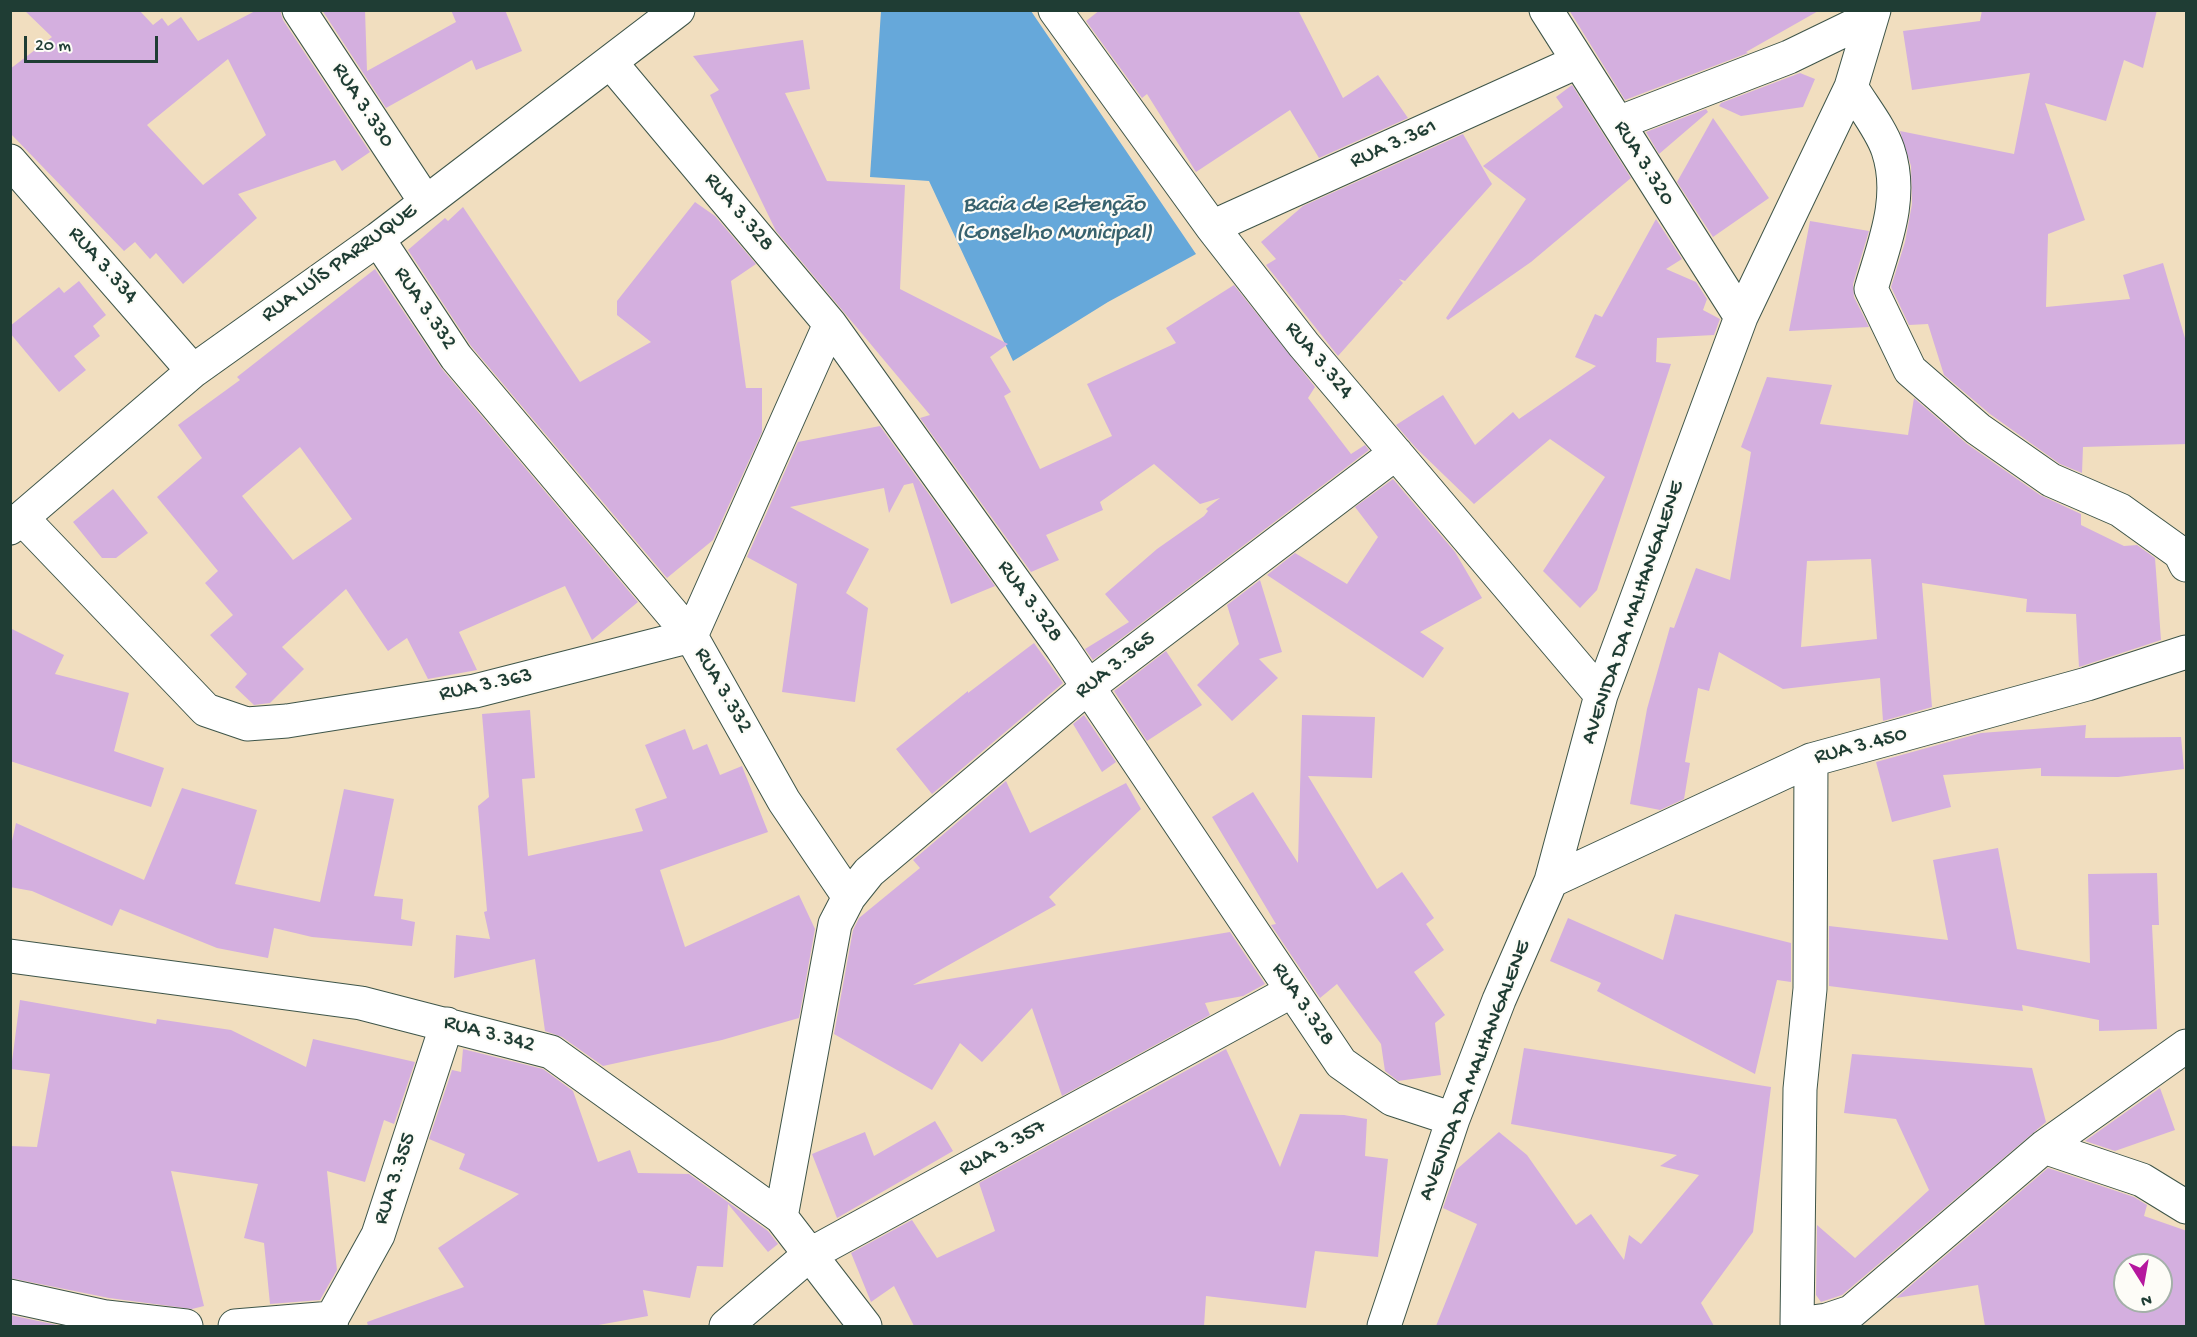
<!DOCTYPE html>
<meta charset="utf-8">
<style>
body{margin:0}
#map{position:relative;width:2197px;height:1337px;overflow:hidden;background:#f1debf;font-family:"Gochi Hand",sans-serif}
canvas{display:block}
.frame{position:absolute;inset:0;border:12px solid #1f3d34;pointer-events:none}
.north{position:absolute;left:2113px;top:1253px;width:60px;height:60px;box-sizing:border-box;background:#fdfcf7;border:2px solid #a4b0a9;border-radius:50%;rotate:169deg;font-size:16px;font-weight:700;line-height:24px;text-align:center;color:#1f3d34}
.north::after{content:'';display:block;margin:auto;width:21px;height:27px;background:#b5179e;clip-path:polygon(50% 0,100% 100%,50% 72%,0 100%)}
.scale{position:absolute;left:24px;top:36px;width:134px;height:27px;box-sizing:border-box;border:3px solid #1f3d34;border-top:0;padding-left:8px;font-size:18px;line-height:21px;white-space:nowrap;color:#1f3d34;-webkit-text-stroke:4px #fdfcf7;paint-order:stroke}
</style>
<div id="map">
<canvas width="2197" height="1337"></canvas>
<div class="frame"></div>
<div class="north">N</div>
<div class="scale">20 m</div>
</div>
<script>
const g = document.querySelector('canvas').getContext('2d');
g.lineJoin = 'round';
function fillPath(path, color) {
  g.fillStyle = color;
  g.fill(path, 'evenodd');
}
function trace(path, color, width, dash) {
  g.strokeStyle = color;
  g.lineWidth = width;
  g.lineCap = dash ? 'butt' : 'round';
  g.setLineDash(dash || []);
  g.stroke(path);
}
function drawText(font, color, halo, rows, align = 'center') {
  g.font = font + ' "Gochi Hand",sans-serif';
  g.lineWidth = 4.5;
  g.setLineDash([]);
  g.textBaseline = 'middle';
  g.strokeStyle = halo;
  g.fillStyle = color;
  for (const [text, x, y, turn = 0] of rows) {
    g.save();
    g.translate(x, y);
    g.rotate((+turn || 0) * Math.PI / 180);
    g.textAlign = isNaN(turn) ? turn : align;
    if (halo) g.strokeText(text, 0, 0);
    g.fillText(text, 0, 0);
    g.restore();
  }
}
fillPath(new Path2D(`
 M881 11H1031L1196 254 1108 302 1013 361 929 181 870 177Z`), '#66a8da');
fillPath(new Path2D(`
 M24 10H139L153 25 162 18 168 26 181 17 198 41 257 10H280L283 20 370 152 342 171 335 160 238 194 257 218 183 284 156 253 150 259 135 242 124 251 10 133V69L52 37ZM228 59 266 135 203 185 147 125Z
 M322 10H365L367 71 456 22 451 10H505L522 51 476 70 472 60 386 108Z
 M1100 10H1298L1343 98 1378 75 1408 118 1319 158 1290 110 1196 172 1147 94 1142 98 1086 21Z
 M1569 10H1820L1746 52 1748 53 1625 100Z
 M1982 10H2157L2143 68 2124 60 2106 121 2045 103 2085 220 2048 234 2046 307 2130 299 2123 275 2163 263 2187 345V444L2083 447 2082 473 2060 464 1990 414 1944 375 1928 324 1909 325 1891 287 1905 242 1912 204 1911 166 1900 131 2014 154 2030 73 1912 90 1903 31 1980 21Z
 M803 40 810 89 785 93 827 181 905 185 900 289 1008 344 990 357 1011 392 1004 396 1040 469 1112 436 1087 384 1176 343 1166 328 1234 285 1315 387 1308 398 1351 454 1365 445 1369 450 1093 660 1085 649 1129 622 1105 594 1157 549 1204 516 1208 511 1206 509 1220 498 1200 504 1154 464 1100 502 1103 510 1046 535 1059 560 1031 572 920 418 930 415 776 231 710 95 719 90 693 56Z
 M1800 73 1815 79 1803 107 1741 116 1719 106 1721 103Z
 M1572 85 1631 178 1531 262 1448 320 1446 318 1526 199 1483 166 1563 107 1556 97Z
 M1706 109 1708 112 1659 154 1646 132Z
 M1713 118 1769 198 1713 237 1677 182Z
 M1463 134 1492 184 1405 281 1399 279 1403 283 1338 356 1266 265 1276 259 1261 242 1303 206Z
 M695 202 715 216 756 264 731 281 746 388H762V432L713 540 667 578 471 346 408 250 445 218 448 221 463 207 580 382 651 342 617 315V301Z
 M1656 219 1682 259 1666 269 1696 282 1707 299 1703 310 1720 319 1714 335 1657 338 1656 362 1671 364 1597 590 1580 608 1543 571 1605 477 1550 439 1474 504 1416 448 1396 425 1443 395 1475 445 1513 412 1519 419 1596 366 1575 357 1595 314 1602 317Z
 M1810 221 1869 231 1853 284 1854 297 1869 327 1789 331Z
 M375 269 442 369 638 602 592 640 565 586 459 632 477 670 428 679 407 638 388 651 346 589 282 647 304 669 270 703 254 705 235 687 247 674 210 635 233 615 205 583 218 571 157 497 202 458 178 425 240 380 237 377ZM300 447 352 519 293 560 242 496Z
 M79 281 106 315 93 326 100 336 74 356 86 370 59 392 10 333V326L59 287 64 293Z
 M1767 377 1832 385 1820 424 1908 435 1914 398 1967 444 2040 495 2081 514V525L2124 546 2137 545 2155 558 2161 640 2079 667 2076 614 2026 612 2027 599 1922 583 1932 707 1883 721 1880 678 1783 689 1719 652 1709 691 1698 688 1685 762 1690 763 1684 799 1660 810 1630 804 1647 709 1670 627 1674 628 1696 568 1730 580 1751 452 1741 447ZM1871 559 1877 639 1801 647 1807 561Z
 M880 426 995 586 951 604 913 483 904 485 889 513 884 488 790 507 869 549 846 593 868 608 855 702 782 692 797 584 747 557 798 442Z
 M1393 479 1455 552 1482 598 1420 632 1444 648 1423 678 1267 575 1295 553 1347 584 1378 537 1355 507Z
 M113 489 148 533 116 558H102L73 522Z
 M1260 580 1282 652 1259 659 1278 678 1232 721 1197 685 1239 644 1227 605Z
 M10 628 64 655 55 674 129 693 114 751 164 768 151 807 10 761Z
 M1034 643 1063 683 932 794 896 749 968 691V693Z
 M1166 651 1202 705 1147 741 1114 691Z
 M530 710 535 778 522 779 528 856 643 831 635 809 667 798 645 745 685 729 693 750 707 744 720 775 742 766 768 832 660 870 685 947 799 895 815 929 799 1018 722 1040 603 1066 562 1037 545 1031 535 959 454 978 456 935 490 939 484 912 487 911 478 806 489 797 482 714Z
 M1084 715 1116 762 1102 772 1073 724Z
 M1302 715 1375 717 1372 778 1308 776 1377 889 1402 872 1434 918 1426 924 1444 950 1414 972 1445 1015 1435 1023 1441 1075 1398 1081 1385 1071 1381 1044 1337 984 1320 998 1271 925 1276 924 1212 817 1253 792 1298 863Z
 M2086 725 2085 738 2181 737 2184 769 2118 777 2041 776V768L1943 775 1951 807 1892 822 1876 762 1981 733Z
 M1006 781 1030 833 1126 783 1141 809 1049 897 1056 905 913 985 1230 932 1265 984 1243 996 1205 1003 1210 1015 1062 1096 1032 1008 982 1062 960 1043 932 1090 834 1034 853 930 859 918 920 868 913 860Z
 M182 788 257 810 235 884 320 902 344 789 394 799 374 896 403 899 401 919 415 922 412 946 312 937 274 928 268 958 217 948 120 909 112 926 32 891 10 887V850L16 823 144 880Z
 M1998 848 2017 949 2090 963 2088 874 2157 873 2159 925H2152L2157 1029 2099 1031V1020L2022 1005 2023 1011 1829 986V926L1948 940 1933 860Z
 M1675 914 1791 943V982L1777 980 1755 1074 1597 991 1601 983 1550 961 1568 918 1663 960Z
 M20 1000 156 1024 157 1019 231 1030 306 1067 313 1039 415 1062 394 1124 384 1120 365 1182 327 1171 337 1270 320 1300 270 1304 264 1243 244 1238 258 1184 171 1171 204 1306 192 1309 109 1298 10 1278V1146L37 1147 50 1074 11 1069Z
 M1524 1048 1771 1087 1753 1232 1701 1303 1714 1326H1436L1477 1224 1443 1208 1456 1170 1499 1132 1527 1155 1576 1225 1591 1214 1624 1260 1629 1235 1641 1244 1699 1175 1660 1166 1677 1155 1511 1124Z
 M463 1049 543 1069 573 1091 598 1162 630 1150 638 1173 689 1174 768 1231 778 1244 768 1252 728 1204 723 1267 697 1266 690 1298 643 1290 648 1316 593 1326H368L367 1322 464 1287 438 1248 519 1194 459 1169 465 1154 429 1139 452 1070 461 1072Z
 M1226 1049 1280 1167 1300 1114 1344 1115 1367 1119 1365 1156 1388 1159 1378 1257 1315 1251 1306 1308 1206 1296 1204 1326H914L894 1286 871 1302 851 1253 912 1220 937 1258 995 1231 979 1183Z
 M1852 1054 2032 1068 2046 1122 1842 1295 1821 1302 1816 1295 1817 1225 1855 1258 1929 1190 1896 1119 1844 1113Z
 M2160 1088 2175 1130 2115 1151 2085 1141Z
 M935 1121 953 1151 837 1218 812 1154 865 1132 874 1156Z
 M2048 1168 2134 1197 2147 1205 2144 1216 2187 1231V1326H1985L1978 1285 1896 1298ZM2125 1265H2161V1301H2125Z
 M10 1315 62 1326H10Z`), '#d4afdf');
const minor = new Path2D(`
 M299 10 425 201
 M1055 10 1212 227 1304 345 1601 695
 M1546 10 1741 317
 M611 63 830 324 1062 648 1341 1063 1392 1099 1453 1119
 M1851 87C1863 107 1881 129 1888 150 1904 198 1884 244 1871 289L1910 370 1978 429 2051 480 2120 510 2180 553 2186 565
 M1618 123 1789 57 1853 26
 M10 161 193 371
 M1212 227 1577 62
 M378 239 456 357 691 636 784 801 849 897 835 924 781 1217
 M22 518 206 710 247 724 287 721 475 691 691 636 830 324
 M10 528 193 371 378 239 678 10
 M1811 760 1810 989 1800 1089 1797 1324 1827 1320 1851 1312 2044 1147 2186 1046
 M1551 881 1811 760 2087 684 2186 652
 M849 897 869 872 1088 687 1396 453
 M10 956 361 1003 551 1052 781 1217 865 1326
 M2044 1147 2142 1180 2186 1207
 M10 1296 106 1317 186 1326
 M235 1326 332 1318
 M331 1326 332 1318 378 1235 447 1024
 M726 1326 809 1255 1292 991
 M1384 1326 1453 1119 1499 1000 1551 881 1601 695 1741 317 1851 87 1874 10`);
trace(minor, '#3e5549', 35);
trace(minor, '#fff', 33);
drawText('22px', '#1f3d34', '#fdfcf7', [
 ["RUA 3.330",362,106,57],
 ["RUA 3.361",1394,145,-24],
 ["RUA 3.320",1643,164,58],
 ["RUA 3.328",738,213,50],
 ["RUA LUÍS PARRUQUE",340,264,-36],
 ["RUA 3.334",102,266,49],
 ["RUA 3.332",424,309,56],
 ["RUA 3.324",1318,361,50],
 ["RUA 3.328",1029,602,54],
 ["AVENIDA DA MALHANGALENE",1634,613,-71],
 ["RUA 3.365",1116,666,-38],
 ["RUA 3.363",486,686,-12],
 ["RUA 3.332",722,691,60],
 ["RUA 3.450",1861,747,-15],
 ["RUA 3.328",1302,1005,56],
 ["RUA 3.342",489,1035,15],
 ["AVENIDA DA MALHANGALENE",1476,1071,-69],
 ["RUA 3.357",1003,1149,-29],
 ["RUA 3.355",396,1179,-72]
]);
drawText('italic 24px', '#38626e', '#fdfcf7', [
 ["Bacia de Retenção",1054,206],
 ["(Conselho Municipal)",1054,234]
]);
</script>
